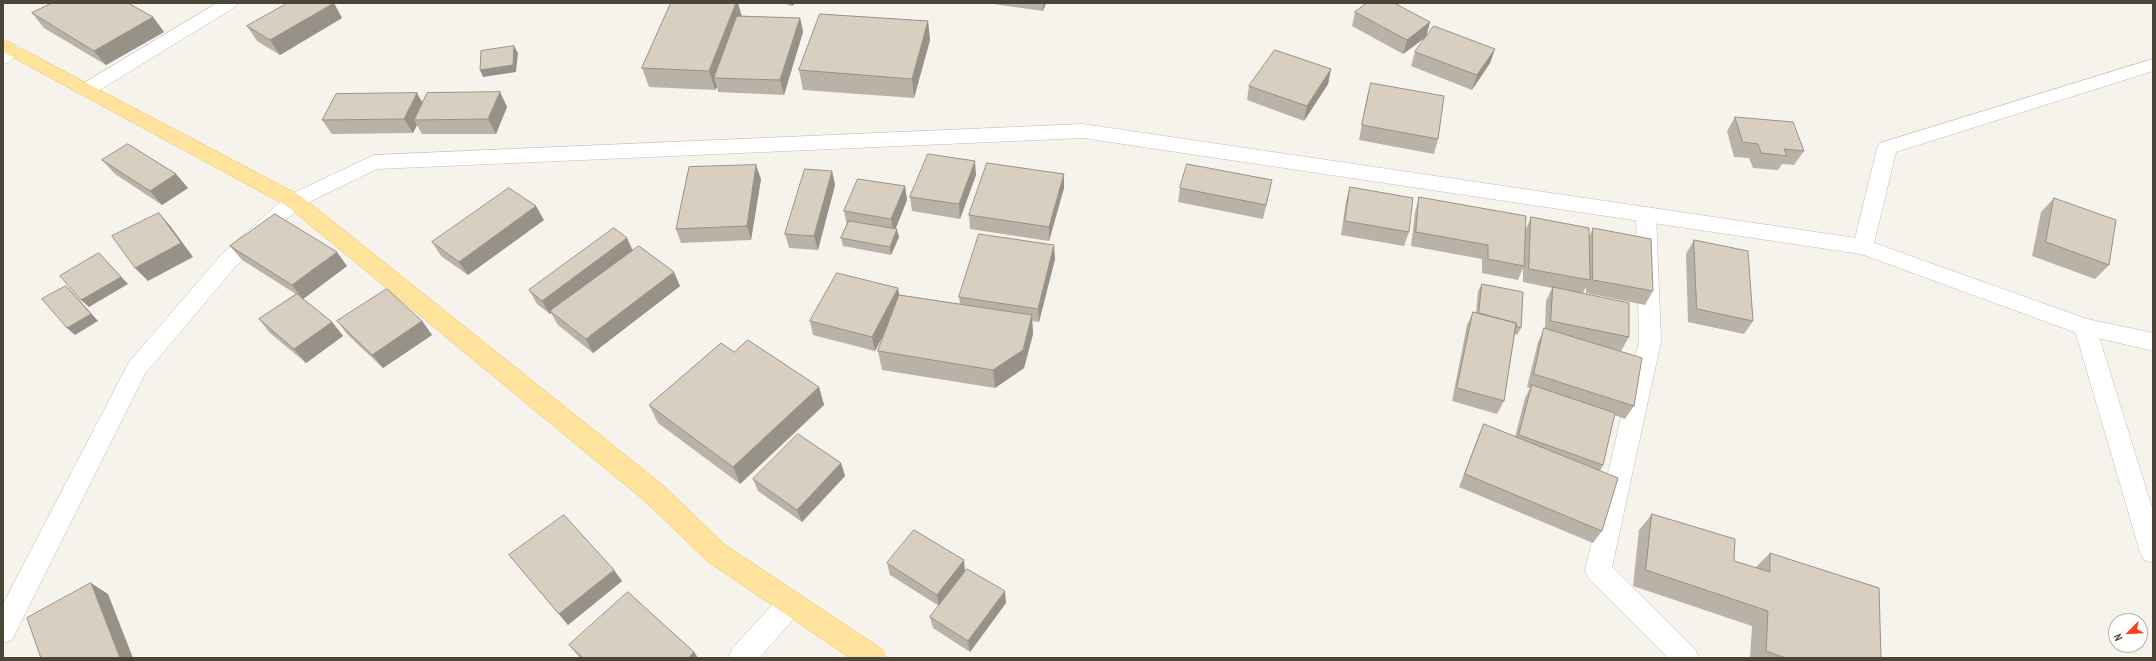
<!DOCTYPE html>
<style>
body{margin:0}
#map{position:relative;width:2156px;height:661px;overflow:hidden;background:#f6f3ec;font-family:"PT Sans Narrow",sans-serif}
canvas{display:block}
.frame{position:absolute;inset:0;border:4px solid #4b4439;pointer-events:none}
.north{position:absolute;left:2108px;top:613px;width:40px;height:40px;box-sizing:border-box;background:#fff;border:1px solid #b7b4b0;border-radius:50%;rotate:246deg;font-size:11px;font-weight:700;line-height:16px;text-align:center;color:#4b4439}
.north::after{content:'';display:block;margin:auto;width:14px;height:18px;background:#fc3f1d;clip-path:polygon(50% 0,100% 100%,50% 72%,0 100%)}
</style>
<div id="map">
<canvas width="2156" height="661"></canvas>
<div class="frame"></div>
<div class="north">N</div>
</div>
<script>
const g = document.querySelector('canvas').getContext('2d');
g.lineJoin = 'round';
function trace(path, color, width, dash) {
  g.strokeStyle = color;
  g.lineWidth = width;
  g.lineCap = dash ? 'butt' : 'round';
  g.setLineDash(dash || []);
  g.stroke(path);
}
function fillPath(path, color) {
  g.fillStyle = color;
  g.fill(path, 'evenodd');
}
const minor = new Path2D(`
 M217 3H238L235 7 93 94 86 96 79 94 77 90 79 86Z
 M13 44 19 46 22 50 9 62 3 64V49Z
 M2153 59V71L1896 152 1873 247 1870 252 1863 255 1856 252 1853 247 1877 148 1880 143Z
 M294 194 301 196 304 201 301 206 235 267 145 374 12 640 3 643V604L129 362 221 255 287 196Z
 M1646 207 1653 209 1656 214 1661 341 1612 567 1695 649 1699 658H1668L1589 579 1585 571 1639 341 1636 214 1639 209Z
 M2085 318 2093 321 2096 327 2153 511V563L2144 560 2140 552 2074 327 2077 321Z
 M790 592 799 595 803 604 799 613 759 658H728L732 649 781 595Z`);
const tertiary = new Path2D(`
 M1083 124 1863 239 2087 319 2153 333V351L2077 333 1861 254 1083 138 377 169 301 206 294 208 287 206 284 201 287 196 374 155Z`);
const primary = new Path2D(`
 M3 39 301 196 664 486 725 545 882 649 886 658H850L707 561 646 502 287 206 3 52Z`);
trace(minor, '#c2bbae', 1);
trace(tertiary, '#c2bbae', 1);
trace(primary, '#e6c16a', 1);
fillPath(minor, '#fff');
fillPath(tertiary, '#fff');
fillPath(primary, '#ffe39c');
fillPath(new Path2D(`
 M671 3H738L742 16 800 18 803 32 784 95 718 92 717 87 715 90 649 87 642 68Z
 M782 3H795L792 6Z
 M986 3H1046L1043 11Z
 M1355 12 1430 22 1426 37 1403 54 1352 26Z
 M32 13 153 17 164 32 106 65 44 28Z
 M342 18 280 55 257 41 247 26Z
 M928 21 930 40 914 98 803 90 799 70Z
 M1495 49 1490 63 1472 90 1411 66 1415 52Z
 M1331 69 1328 84 1304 121 1247 100 1249 86Z
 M1371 83 1438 139 1434 154 1359 140 1367 97Z
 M500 92 507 107 496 134H422L417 125 413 133 332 134 322 120 422 103Z
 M1735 117 1804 151 1794 165 1782 164 1778 170 1753 168 1749 158 1734 157 1727 131Z
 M102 160 176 174 188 188 162 205 115 174Z
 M832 171 835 185 818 250 789 248 785 234Z
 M976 175 960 219 912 211 910 197Z
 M761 179 751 240 681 243 676 229Z
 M905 186 907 200 895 229 899 237 891 255 843 246 841 238 847 226 844 211Z
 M1350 187 1409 232 1404 246 1341 235 1346 201Z
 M1064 188 1049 241 970 229 969 215Z
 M1180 188 1269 194 1263 219 1178 202Z
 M1419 197 1526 229 1531 217 1589 237 1593 228 1653 291 1645 305 1586 293V287L1583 293 1629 337 1621 351 1607 348 1634 406 1625 419 1614 415 1603 465 1600 471 1602 531 1593 543 1459 487 1478 437 1484 424 1515 437 1525 398 1530 388 1527 387 1538 342 1545 328 1546 301 1552 288 1523 282V268L1518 280 1482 273V259L1411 246 1415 212Z
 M2054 198 2109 265 2095 279 2032 256 2041 212Z
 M544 220 468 275 441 256 432 242Z
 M627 238 633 250 680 286 593 353 558 325 551 313 550 314 537 304 529 290Z
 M1694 240 1753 321 1744 334 1688 322 1686 254Z
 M230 246 347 266 303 299 332 322 343 336 306 363 270 333 259 319 296 294 242 260Z
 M1055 259 1039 322 1032 321 1033 334 1024 368 995 388 882 370 878 351 885 332 875 351 813 335 810 321 899 295 960 304 959 297Z
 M1482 284 1521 328 1517 335 1515 334 1504 401 1497 414 1452 401 1467 325 1473 312 1476 313 1478 291Z
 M337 321H422L432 335 383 368 348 335Z
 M819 387 824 405 740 484 658 423 649 405Z
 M841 463 845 476 802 522 758 491 753 479Z
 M1652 514 1734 561 1755 568 1770 553 1881 658H1750L1752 626 1633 586 1639 530Z
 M509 555 622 581 568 625Z
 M887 563 965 571 1006 603 970 652 933 628 930 617 939 606 890 575Z
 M569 645 694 652 698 658H580Z`), '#bab2a6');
fillPath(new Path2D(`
 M334 3 342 18 280 55 270 40Z
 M736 3H738L742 19 714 78 717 87 715 90 709 71Z
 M791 3H795L792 6Z
 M1043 3H1046L1043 11Z
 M153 17 164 32 106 65 94 51Z
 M800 18 803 32 784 95 780 80Z
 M928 21 930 40 914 98 912 79Z
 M1430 22 1426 37 1403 54 1407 40Z
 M514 46 518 53 516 72 483 77 480 70Z
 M1495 49 1490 63 1472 90 1477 75Z
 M1331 69 1328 84 1304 121 1307 106Z
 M500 92 507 107 496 134 488 119Z
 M417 93 425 107 414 120 417 125 413 133 404 119Z
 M975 161 976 175 960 219 959 204Z
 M756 165 761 179 751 240 747 226Z
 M832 171 835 185 818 250 814 236Z
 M176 174 188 188 162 205 150 191Z
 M1064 174V188L1049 241V227Z
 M905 186 907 200 894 233 891 219Z
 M536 206 544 220 468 275 459 262Z
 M159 213 171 227 193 257 148 281 135 268Z
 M897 229 899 237 891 255 890 247Z
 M627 238 633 252 550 311 551 313 550 314 542 301Z
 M1054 245 1055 259 1039 322 1038 309Z
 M337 252 347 266 303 299 292 285Z
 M99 253 128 284 89 307 81 300Z
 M674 272 680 286 593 353 586 339Z
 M66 286 73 293 98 321 75 335 67 328Z
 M898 288 901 302 875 351 872 337Z
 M1032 315 1033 334 1024 368 995 388 993 370Z
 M422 321 432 335 383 368 372 355Z
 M332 322 343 336 306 363 294 349Z
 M819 387 824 405 740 484 733 467Z
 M841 463 845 476 802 522 797 510Z
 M964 560 965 572 939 606 937 595Z
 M614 570 622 581 568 625 559 614Z
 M91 583 108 594 133 658H120Z
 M1005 591 1006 603 970 652 968 641Z
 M694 652 698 658H688Z`), '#979187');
const building = new Path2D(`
 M52 3H128L153 17 94 51 32 13Z
 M288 3H334L270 40 247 26Z
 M671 3H736L709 71 642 68Z
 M1367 3H1394L1430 22 1407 40 1355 12Z
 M820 14 928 21 912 79 799 70Z
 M737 16 800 18 780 80 714 78Z
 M1434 26 1495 49 1477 75 1415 52Z
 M514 46 513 65 480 70 481 51Z
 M1275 50 1331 69 1307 106 1249 86Z
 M1371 83 1444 96 1438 139 1362 125Z
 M500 92 488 119 414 120 427 93Z
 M417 93 404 119 322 120 336 94Z
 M1735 117 1793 122 1804 151 1784 149 1787 156 1761 153 1758 144 1743 142Z
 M128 144 176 174 150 191 102 160Z
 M928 154 975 161 959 204 910 197Z
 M987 163 1064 174 1049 227 969 215Z
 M1187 164 1272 180 1266 205 1180 188Z
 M756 165 747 226 676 229 689 167Z
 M805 169 832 171 814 236 785 234Z
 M858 179 905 186 891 219 844 211Z
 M1350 187 1413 198 1409 232 1345 221Z
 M509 188 536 206 459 262 432 242Z
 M1419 197 1526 216 1524 266 1488 259V245L1416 232Z
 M2054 198 2116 220 2109 265 2046 242Z
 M159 213 181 243 135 268 112 236Z
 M275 214 337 252 292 285 230 246Z
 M1531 217 1589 228 1590 280 1529 269Z
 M849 221 897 229 890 247 841 238Z
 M614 228 627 238 542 301 529 290Z
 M1593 228 1651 239 1653 291 1593 280Z
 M979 234 1054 245 1038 309 959 297Z
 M1694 240 1748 251 1753 321 1697 309Z
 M639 246 674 272 586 339 550 311Z
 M99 253 121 277 81 300 60 276Z
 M837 273 898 288 872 337 810 321Z
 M1482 284 1523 292 1521 328 1516 326V323L1479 313Z
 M66 286 91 314 67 328 42 299Z
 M1553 287 1629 303V337L1551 321Z
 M387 289 422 321 372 355 337 321Z
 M297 294 332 322 294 349 259 319Z
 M899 295 1032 315 1023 350 993 370 878 351Z
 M1473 312 1516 323 1504 401 1457 388Z
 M1544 328 1642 358 1634 406 1534 374Z
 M748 340 819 387 733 467 649 405 721 343 734 352Z
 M1532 385 1615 413 1603 465 1519 435Z
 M1484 424 1618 478 1602 531 1465 474Z
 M798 434 841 463 797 510 753 479Z
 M1652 514 1735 539 1734 561 1770 572V553L1879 588 1881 658H1786L1766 651 1768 611 1646 570Z
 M564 515 614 570 559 614 509 555Z
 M914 530 964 560 937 595 887 563Z
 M967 569 1005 591 968 641 930 617Z
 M91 583 120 658H41L27 618Z
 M628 592 694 652 688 658H583L569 645Z`);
fillPath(building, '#d8cfc1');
trace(building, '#979187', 1);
</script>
